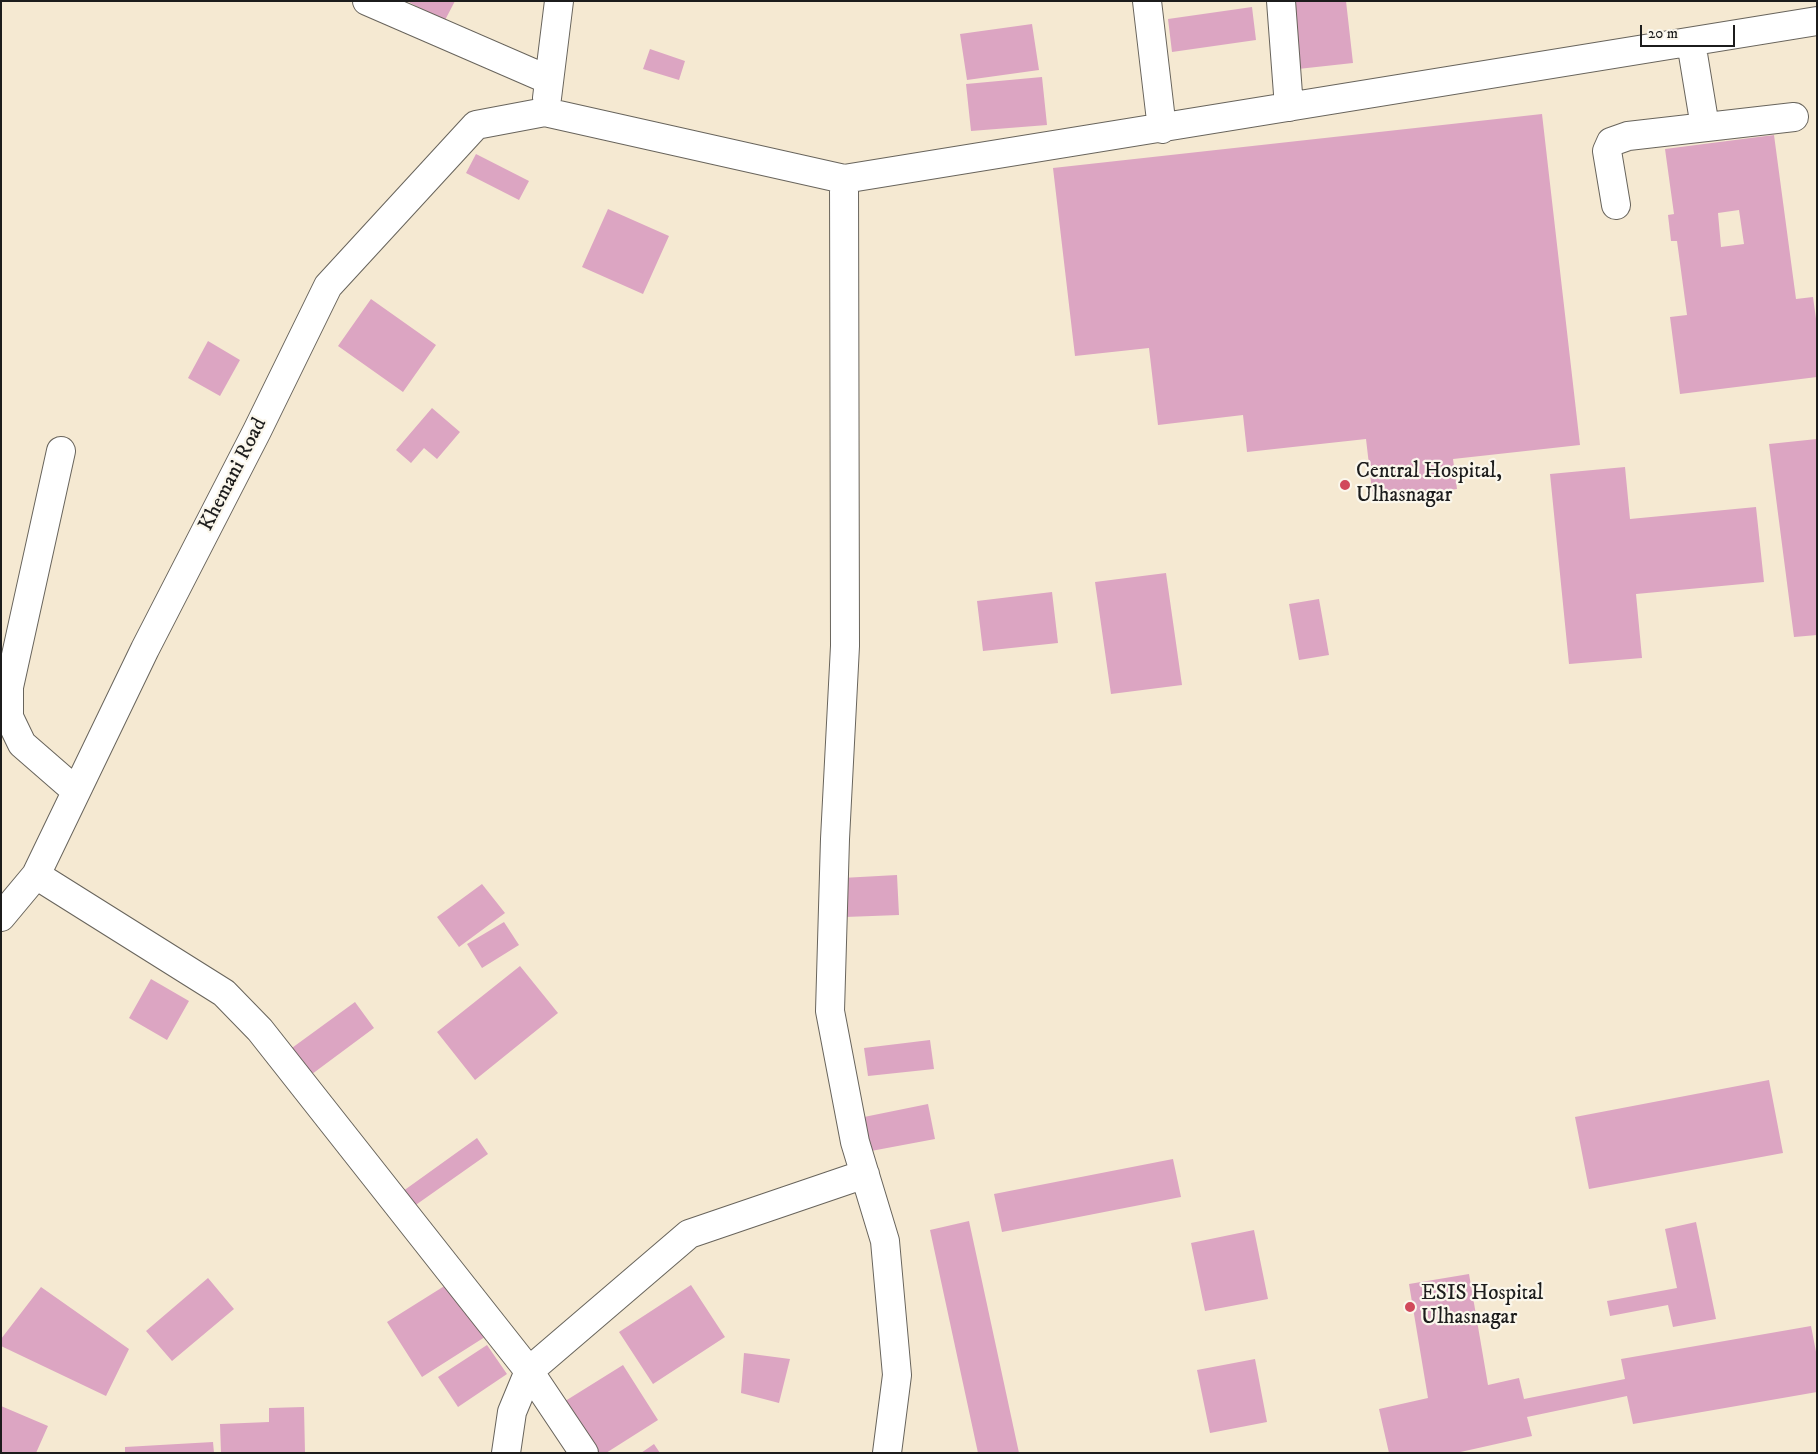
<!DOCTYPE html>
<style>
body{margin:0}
#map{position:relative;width:1818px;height:1454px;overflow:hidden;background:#f5e9d2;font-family:"IM FELL DW Pica",serif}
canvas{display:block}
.frame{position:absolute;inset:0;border:2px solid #1c1c1c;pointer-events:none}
.scale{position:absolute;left:1640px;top:25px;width:95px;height:22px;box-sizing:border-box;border:2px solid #1c1c1c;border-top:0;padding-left:6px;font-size:15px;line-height:18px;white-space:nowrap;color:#1c1c1c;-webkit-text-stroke:4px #fbf7ec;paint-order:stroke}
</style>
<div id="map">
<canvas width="1818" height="1454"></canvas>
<div class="frame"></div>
<div class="scale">20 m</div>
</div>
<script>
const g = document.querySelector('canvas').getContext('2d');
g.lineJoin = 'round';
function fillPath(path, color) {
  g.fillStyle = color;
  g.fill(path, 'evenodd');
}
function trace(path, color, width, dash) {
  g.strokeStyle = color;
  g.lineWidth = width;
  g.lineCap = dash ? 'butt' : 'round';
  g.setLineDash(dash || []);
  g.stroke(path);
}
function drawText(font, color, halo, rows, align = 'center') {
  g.font = font + ' "IM FELL DW Pica",serif';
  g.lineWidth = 4.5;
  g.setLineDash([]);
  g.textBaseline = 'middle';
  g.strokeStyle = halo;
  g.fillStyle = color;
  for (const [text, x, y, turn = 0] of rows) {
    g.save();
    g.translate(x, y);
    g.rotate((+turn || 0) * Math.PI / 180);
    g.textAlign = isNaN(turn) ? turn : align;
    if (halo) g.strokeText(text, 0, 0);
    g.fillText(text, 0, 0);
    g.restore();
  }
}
fillPath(new Path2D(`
 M407 1H455L444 22Z
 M1291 1H1346L1353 63 1298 69Z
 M1252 7 1256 40 1172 52 1168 19Z
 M1032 24 1039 70 967 80 960 34Z
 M650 49 685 61 679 80 643 69Z
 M1042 77 1047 125 971 131 966 84Z
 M1542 114 1580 445 1453 459 1457 489 1373 499 1366 439 1247 452 1243 415 1158 425 1149 348 1075 356 1053 168Z
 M1774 135 1796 299 1813 297 1817 326V377L1680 394 1670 317 1687 315 1677 241H1671L1668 215 1674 214 1665 149ZM1739 210 1744 244 1721 247 1718 213Z
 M476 154 529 181 519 200 466 173Z
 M608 209 669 236 643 294 582 267Z
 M371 299 436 345 403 392 338 346Z
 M208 341 240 360 220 396 188 378Z
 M432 408 460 432 437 459 424 448 411 463 396 450Z
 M1817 439V635L1794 637 1769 444Z
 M1625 467 1630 519 1756 507 1764 582 1636 594 1642 658 1569 664 1550 474Z
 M1166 573 1182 685 1111 694 1095 582Z
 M1052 592 1058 643 983 651 977 601Z
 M1319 599 1329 655 1299 660 1289 604Z
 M897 875 899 915 845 917 842 878Z
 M482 884 505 913 459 947 437 917Z
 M504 922 519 945 482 968 467 944Z
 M520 966 558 1013 475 1080 437 1032Z
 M151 979 189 1001 167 1040 129 1018Z
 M355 1002 374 1028 304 1080 285 1053Z
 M930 1040 934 1069 868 1076 864 1048Z
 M1769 1080 1783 1153 1589 1189 1575 1117Z
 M928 1104 935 1139 871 1151 864 1117Z
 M477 1138 488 1154 410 1209 399 1194Z
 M1173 1159 1181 1197 1002 1232 994 1194Z
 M969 1221 1019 1453H978L930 1230Z
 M1696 1222 1716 1319 1673 1327 1668 1305 1610 1316 1607 1301 1677 1288 1665 1229Z
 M1254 1230 1268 1299 1205 1311 1191 1243Z
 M1469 1274 1488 1385 1519 1378 1524 1399 1625 1379 1621 1359 1811 1326 1817 1357V1392L1633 1424 1627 1396 1527 1417 1532 1436 1456 1453H1389L1379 1409 1428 1398 1409 1284Z
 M208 1278 234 1309 172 1361 146 1331Z
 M454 1280 488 1335 422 1377 387 1322Z
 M691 1285 725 1337 653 1384 619 1332Z
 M41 1287 129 1349 106 1396 1 1346V1339Z
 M487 1345 507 1374 458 1407 438 1377Z
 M744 1353 790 1359 779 1403 741 1393Z
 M1255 1359 1267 1422 1210 1433 1197 1370Z
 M623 1365 658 1420 606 1453H594L562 1403Z
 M1 1406 48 1426 36 1453H1Z
 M304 1407 305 1453H221L220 1424 269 1422V1408Z
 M213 1442 214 1453H125V1447Z
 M654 1444 660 1453H641Z`), '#dca5c2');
const minor = new Path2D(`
 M367 1 549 80
 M1147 1 1162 129
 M1281 1 1289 107
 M1691 42 1705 127
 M547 98 559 1
 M844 179 845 646 835 839 830 1011 855 1142 885 1241 897 1375 887 1453
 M1616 205 1607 151 1611 142 1628 136 1794 117
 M61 451 9 687V717L22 744 76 791
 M36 875 224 993 260 1030 529 1371 584 1453
 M1 917 36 875 145 649 257 431 328 286 476 125 545 112 844 179 1817 21
 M506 1453 512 1412 529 1371 689 1234 865 1174`);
trace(minor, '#68645c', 30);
trace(minor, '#fff', 28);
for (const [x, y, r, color] of [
 [1345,485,6,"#d1495b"],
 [1410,1307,6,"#d1495b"]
]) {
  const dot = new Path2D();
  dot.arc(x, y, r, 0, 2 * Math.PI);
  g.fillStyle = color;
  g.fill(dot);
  trace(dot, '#fbf7ec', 2);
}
drawText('21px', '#1c1c1c', '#fbf7ec', [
 ["Central Hospital,",1356,473],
 ["Ulhasnagar",1356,497],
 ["ESIS Hospital",1421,1295],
 ["Ulhasnagar",1421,1319]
], 'left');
drawText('21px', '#1c1c1c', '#fbf7ec', [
 ["Khemani Road",234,475,-63]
]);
</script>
